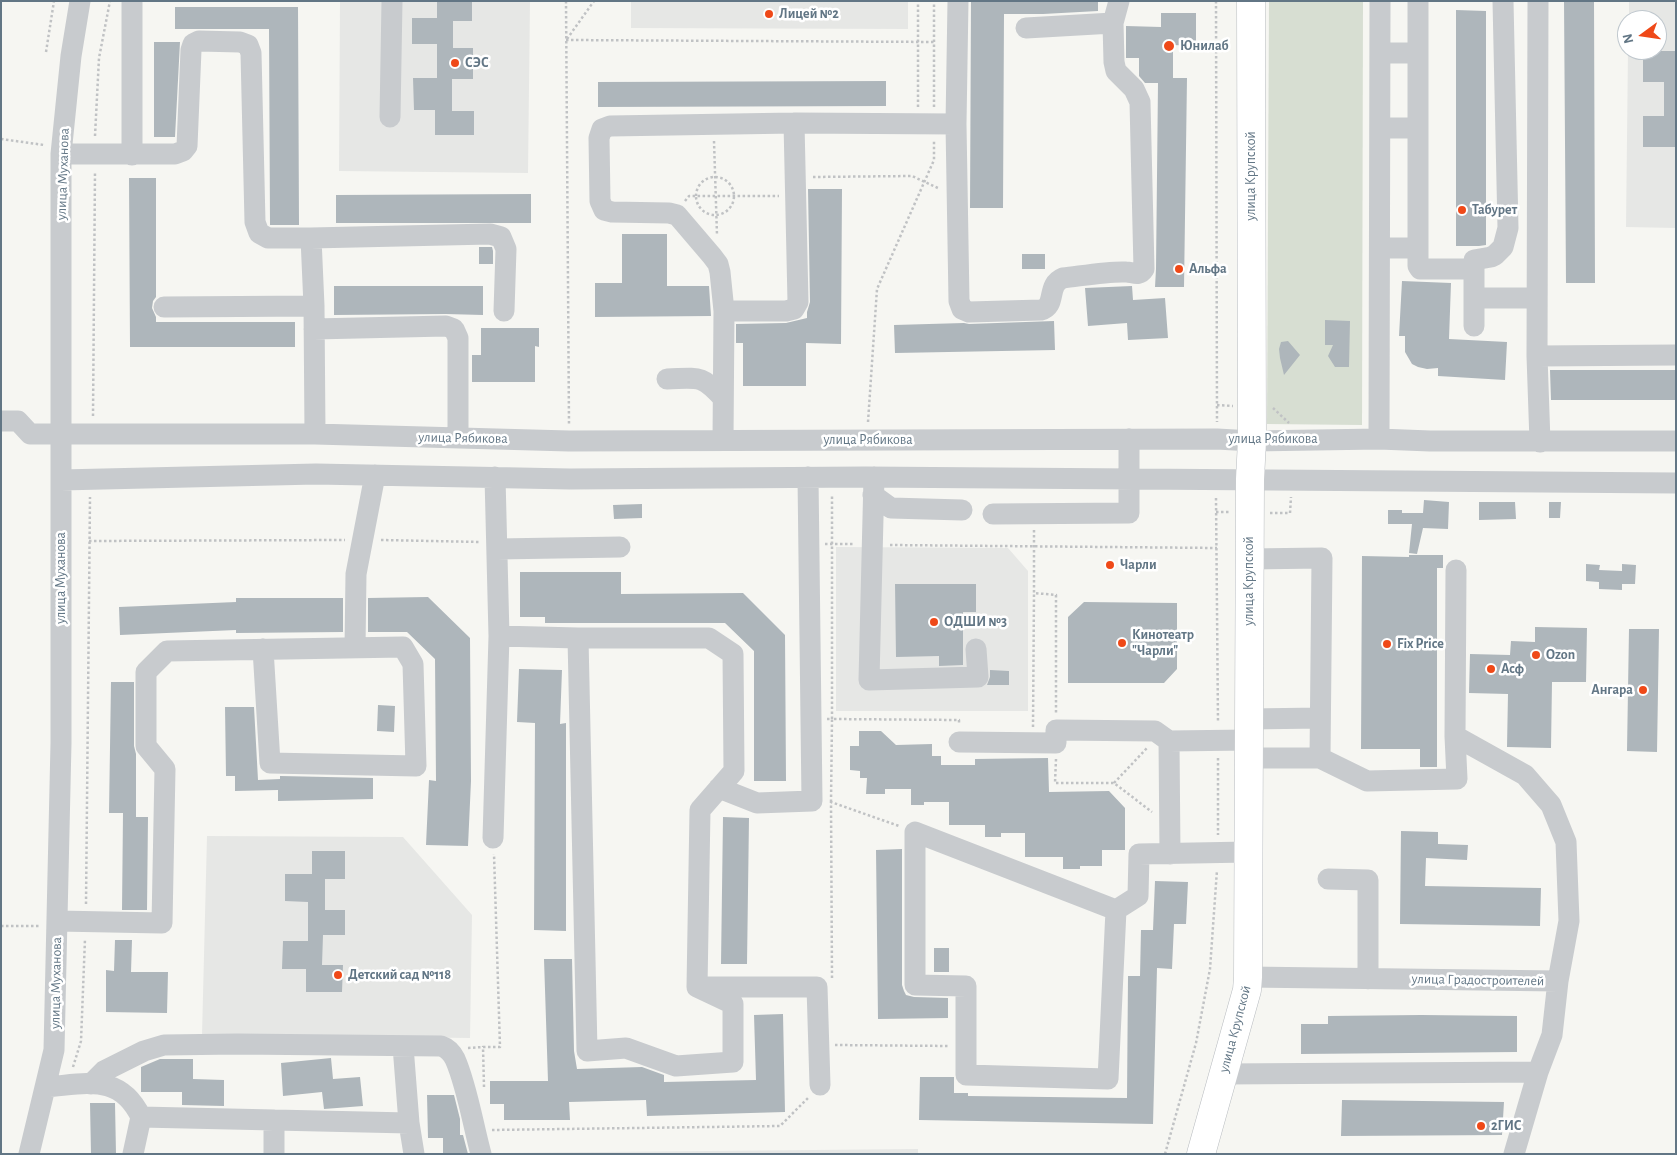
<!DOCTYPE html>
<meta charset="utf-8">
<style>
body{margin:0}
#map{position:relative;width:1677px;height:1155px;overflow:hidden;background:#f6f6f2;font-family:"Alegreya Sans",sans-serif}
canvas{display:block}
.frame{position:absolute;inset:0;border:2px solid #627685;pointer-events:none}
.north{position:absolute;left:1617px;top:10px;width:50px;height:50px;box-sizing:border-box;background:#fff;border:1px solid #c0c8ce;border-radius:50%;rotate:256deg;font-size:14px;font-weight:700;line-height:20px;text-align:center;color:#627685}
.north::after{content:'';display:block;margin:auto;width:18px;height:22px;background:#ef4918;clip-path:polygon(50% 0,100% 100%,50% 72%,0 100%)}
</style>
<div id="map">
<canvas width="1677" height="1155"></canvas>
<div class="frame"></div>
<div class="north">N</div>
</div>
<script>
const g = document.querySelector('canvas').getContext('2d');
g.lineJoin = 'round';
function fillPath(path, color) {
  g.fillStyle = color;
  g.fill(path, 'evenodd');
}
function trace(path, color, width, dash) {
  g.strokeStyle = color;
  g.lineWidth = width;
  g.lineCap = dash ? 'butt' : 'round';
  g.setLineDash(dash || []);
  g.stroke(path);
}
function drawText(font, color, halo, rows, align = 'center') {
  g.font = font + ' "Alegreya Sans",sans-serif';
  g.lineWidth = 5;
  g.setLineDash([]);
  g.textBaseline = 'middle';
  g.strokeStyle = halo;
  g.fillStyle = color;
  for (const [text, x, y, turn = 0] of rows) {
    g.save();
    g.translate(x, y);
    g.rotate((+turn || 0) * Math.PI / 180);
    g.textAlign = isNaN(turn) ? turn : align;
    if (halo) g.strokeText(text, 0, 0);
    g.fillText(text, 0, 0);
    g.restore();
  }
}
fillPath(new Path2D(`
 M340 1H530L528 173 339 171Z
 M631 1H908V29L631 28Z
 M1629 1H1676V228L1626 227 1628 50H1657V20H1629Z
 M836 547 1008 548 1028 571V711H836Z
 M207 836 403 837 472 915 470 1038 202 1035Z
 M918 1149V1154H499V1153Z`), '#e6e7e5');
fillPath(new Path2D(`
 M1269 1H1363L1362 425 1267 424Z`), '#d7ded2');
fillPath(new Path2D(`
 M437 1H472V21H453V48H473V79H452V111H474V135H435V110H414L413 78H437V44H412V18H437Z
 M971 1H1098V11L1043 14H1004L1003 208H970Z
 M1564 1H1594L1595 283H1566Z
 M175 7H298L299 225H270L269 29H175Z
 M1456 10 1486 11V245L1479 246H1456Z
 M1161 13H1196V46L1173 45V78H1187L1184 287H1155L1156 269 1158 83H1145L1139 76V58H1126V26L1161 27Z
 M154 42H180L175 137H154Z
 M1643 51H1676V147H1643V116H1664V82H1643Z
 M886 81V106L598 107V82Z
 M129 178H156V297L153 301 152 308 156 317V322H295V347H130Z
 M808 189H842L841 344 806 343V386H743V343H736V324L786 323 807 318V312L810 302Z
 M531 194V223H336V195Z
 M622 234H667V286H709L711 316 595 317V283H622Z
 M479 247H492L493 251V264H479Z
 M1022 254H1045V269H1022Z
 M1402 281 1451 283 1449 339 1507 342 1505 380 1438 376V368L1427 369 1418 367 1412 364 1405 352V336H1399Z
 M334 286H483V315L446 314 334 315Z
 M1132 286 1133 300 1165 298 1168 338 1128 340 1127 323 1088 326 1085 288Z
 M1325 320 1350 321 1349 367H1335L1328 356 1333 345H1325Z
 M1054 321 1055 350 895 353 894 325 964 323 969 324Z
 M481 328H539V347L535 346V382H472V355H481Z
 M1288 341 1300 355 1284 375 1280 358 1279 349 1281 342Z
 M1550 370H1676V400H1551Z
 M1424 500 1449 502 1448 529 1423 528 1417 554 1409 553 1412 524H1388V510H1402V513H1423Z
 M1479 502H1515L1516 519 1479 520Z
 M1549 502H1561L1560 518H1549Z
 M642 504V518L614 519 613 505Z
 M1409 555H1443V568H1437V767H1420V749H1361L1362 556 1409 557Z
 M1586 564 1600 565 1599 570 1622 571V564L1636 565 1635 584H1622V590L1599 589V582L1586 581Z
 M520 572H621V594L743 593 785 635 786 781H754V651L725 623H545V617H520Z
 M895 584H976V612H963V665L939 666V656L896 657Z
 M428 597 470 638 471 781 468 846 426 845 429 780 436 781 435 659 407 632H368V598Z
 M236 598H343V632L236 633V630L120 635 119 607 236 602Z
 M1084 602 1177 603V669L1164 683H1068V617Z
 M1535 627 1587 628 1586 682H1552L1551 748 1507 747 1508 694 1469 693 1470 654 1510 655 1511 641 1535 642Z
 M1629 629H1659L1657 752 1627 751Z
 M519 669 562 670 560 724 566 723V931L534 930 535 723 517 722Z
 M990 670 1009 671V685H987L990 677Z
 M111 682H134V746L136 754V817H148L147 910H122L123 813H109Z
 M378 705 395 706 394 732 377 731Z
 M225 707H254L258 780 280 779V776L373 778V799L278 801V790L235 791V776H226Z
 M859 731H881L896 745 932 744V756H941V765H975V759L1048 758 1049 792 1109 791 1125 808V850H1102V866H1080V869H1063V857H1025V833H1001V837H985V825H949V802H924V805H911V789H885V794H866L867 778H860V771L850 770V746H859Z
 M723 817 749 818 747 964H721Z
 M1401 831 1438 832V844L1468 845 1467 860 1426 858 1425 886 1541 888 1540 926 1400 924Z
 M902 849V985L904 991 906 995 914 997 948 998V1018L878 1019 876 850Z
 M312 851H345V879H325V910H345V935H323L322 965H343L342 992H306V969H282L283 941H308V902L285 901V874H312Z
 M1155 881 1188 882 1186 924H1174L1172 969 1157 968 1153 1124 919 1120 920 1077H954V1093H968V1096L1127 1098 1128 976H1140L1141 930H1153Z
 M115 940H132L131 972H168L167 1013 106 1012V970L114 971Z
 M934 948H949V972H934Z
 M544 959H572L574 1051 577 1069 642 1067 664 1075V1082L756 1080 754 1015 783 1014 785 1112 647 1116 646 1100 569 1102 570 1120H504V1104H490V1081H548Z
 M1421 1015 1517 1016V1052L1301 1054V1024H1328V1016Z
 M331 1058 333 1079 360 1077 363 1106 324 1109 322 1092 283 1096 281 1063Z
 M160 1059H193V1079L224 1080V1106L182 1105V1092H141V1067Z
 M427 1095H454L460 1119V1135H463L468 1154H443V1138H428Z
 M1342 1100 1504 1102 1502 1135 1341 1136Z
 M90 1103H115L116 1154H91Z`), '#aeb6bb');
const major = new Path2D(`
 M1201 1154 1247 990 1248 977 1250 479 1252 441 1251 1`);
trace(major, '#b8bcc0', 29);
trace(new Path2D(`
 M566 1 569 425
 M1216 1 1217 422
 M567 39 594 1
 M566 40 934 42
 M46 52 54 1
 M918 107V1
 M934 107V1
 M95 136 99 58 110 1
 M1 139 44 145
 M714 141 717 235
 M696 196a19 19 0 1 1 38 0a19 19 0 1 1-38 0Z
 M813 177 912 176 940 189
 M685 201 689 196H779
 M1217 405 1233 406
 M1273 408 1289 423
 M93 416 95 172
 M868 422 877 289 934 160V140
 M1216 498 1218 722
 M1216 512H1229
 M1270 513H1290L1291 497
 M1034 530V593L1056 595V714
 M381 540 480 542
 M89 541 345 540
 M825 544H855
 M890 545 1217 548
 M827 719H832V494
 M1033 727 1034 593
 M1218 758V835
 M1056 759 1055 783H1114L1152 812
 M1114 783 1147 748
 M831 802 832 719 959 720V725
 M86 904 90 497
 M1 926H40
 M832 978 831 802 899 826
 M835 1045 950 1046
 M468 1048 483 1047
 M73 1067 81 1041 85 939
 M484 1087 483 1047H500L494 854
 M492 1130 780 1126 809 1097
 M1165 1154 1196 1043 1210 969 1217 870`), '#c0c2c4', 2.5, [2.5, 2.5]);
trace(new Path2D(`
 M958 1 956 124 959 301 962 309 969 312 1041 310C1057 306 1046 285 1063 278 1081 276 1109 271 1126 272 1133 272 1139 277 1144 269L1140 102 1134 89 1116 71 1114 62 1113 23 1119 1
 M1418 1V266L1420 269H1474V326
 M1538 1 1537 356 1676 355
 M132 3V155
 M1026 28 1113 23
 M1380 53H1418
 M390 117 392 1
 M1380 128H1418
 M61 154H175L183 151 187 146 191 50 193 44 199 41 240 42 248 45 251 53 255 222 259 233 268 238H311L314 306
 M311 238 490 234 501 237 506 249 504 311
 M1380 248H1417
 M1474 269V260L1491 257 1495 255 1503 247 1508 228 1503 1
 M1474 298H1532
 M164 307 314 306 315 434
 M724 311H786L794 309 798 302 794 123
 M314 329 446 326 454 329 458 338V438
 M1537 356 1540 442
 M667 379C698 378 701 374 723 398
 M1 421H18L30 434H315L569 441 1217 439 1252 441 1379 439 1430 441H1676
 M1379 439 1380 1
 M723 440 724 311 720 272 718 264 712 256 677 215 669 213 612 212 604 210 600 201 599 138 602 129 610 126 794 123 956 124
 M495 477 499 636 578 638 587 1051 626 1048 676 1066 733 1062V1004L697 987 700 810 734 771 733 654 709 638H578
 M874 477 869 680 978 677 976 649
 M61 480 316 474 570 479 865 477 1676 483
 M873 495 891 508 962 510
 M993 514 1129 513V439
 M497 549 620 547
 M1456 570 1455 736 1525 775 1551 805 1566 842 1569 921 1558 981
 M355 648 356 574 375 475
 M1249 719 1320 718
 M959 742 1056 743V730L1155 731 1169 741
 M1249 758H1320L1322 558 1249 559
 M1320 758 1367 781 1457 779 1455 736
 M719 788 757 803 812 801 808 477
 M493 838 499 636
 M1170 854 1169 741 1249 740
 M1328 879 1368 880V979
 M1116 910 915 832V985L966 986V1075L1108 1079 1116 910 1138 896 1139 854 1248 852
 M57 921 162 923 165 769 146 746V672L167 651 403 647 413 664 416 766 270 763 263 649
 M1248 977 1558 981 1552 1035 1538 1072 1514 1154
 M702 987H817L820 1085
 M403 1046 409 1123 414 1154
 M1223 1074 1538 1072
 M91 1084 104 1071 144 1051 164 1045 237 1044 441 1046C447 1048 452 1053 455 1059 467 1086 473 1125 481 1154
 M46 1087C87 1084 120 1073 141 1117L274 1120V1154
 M274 1120 409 1123
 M29 1154 54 1050 61 743V154L71 56 80 1
 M133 1154 141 1117`), '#c8cbce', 21);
trace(major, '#fff', 28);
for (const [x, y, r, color] of [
 [769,14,5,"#ef4918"],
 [1169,46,6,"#ef4918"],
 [455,63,5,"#ef4918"],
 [1462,210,5,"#ef4918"],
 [1179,269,5,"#ef4918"],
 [1110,565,5,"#ef4918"],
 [934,622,5,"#ef4918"],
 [1122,643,5,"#ef4918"],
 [1387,644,5,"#ef4918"],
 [1536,655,5,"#ef4918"],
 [1491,669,5,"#ef4918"],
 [1643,690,5,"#ef4918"],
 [338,975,5,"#ef4918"],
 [1481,1126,5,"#ef4918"]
]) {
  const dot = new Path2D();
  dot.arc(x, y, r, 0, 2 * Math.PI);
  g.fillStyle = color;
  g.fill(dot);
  trace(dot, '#fff', 2);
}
drawText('bold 14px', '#627685', '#fff', [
 ["Лицей №2",779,14],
 ["Юнилаб",1180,46],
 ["СЭС",465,63],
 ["Табурет",1472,210],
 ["Альфа",1189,269],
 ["Чарли",1120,565],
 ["ОДШИ №3",944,622],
 ["Кинотеатр",1132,635],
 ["\"Чарли\"",1132,651],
 ["Fix Price",1397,644],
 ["Ozon",1546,655],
 ["Асф",1501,669],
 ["Ангара",1633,690,"right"],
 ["Детский сад №118",348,975],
 ["2ГИС",1491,1126]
], 'left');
drawText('14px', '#627685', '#fff', [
 ["улица Муханова",63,174,-88],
 ["улица Крупской",1251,176,-90],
 ["улица Рябикова",463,438,1],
 ["улица Рябикова",1273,439],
 ["улица Рябикова",868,440],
 ["улица Муханова",61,578,-90],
 ["улица Крупской",1249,581,-90],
 ["улица Градостроителей",1478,980,1],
 ["улица Муханова",56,983,-89],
 ["улица Крупской",1235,1029,-75]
]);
</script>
